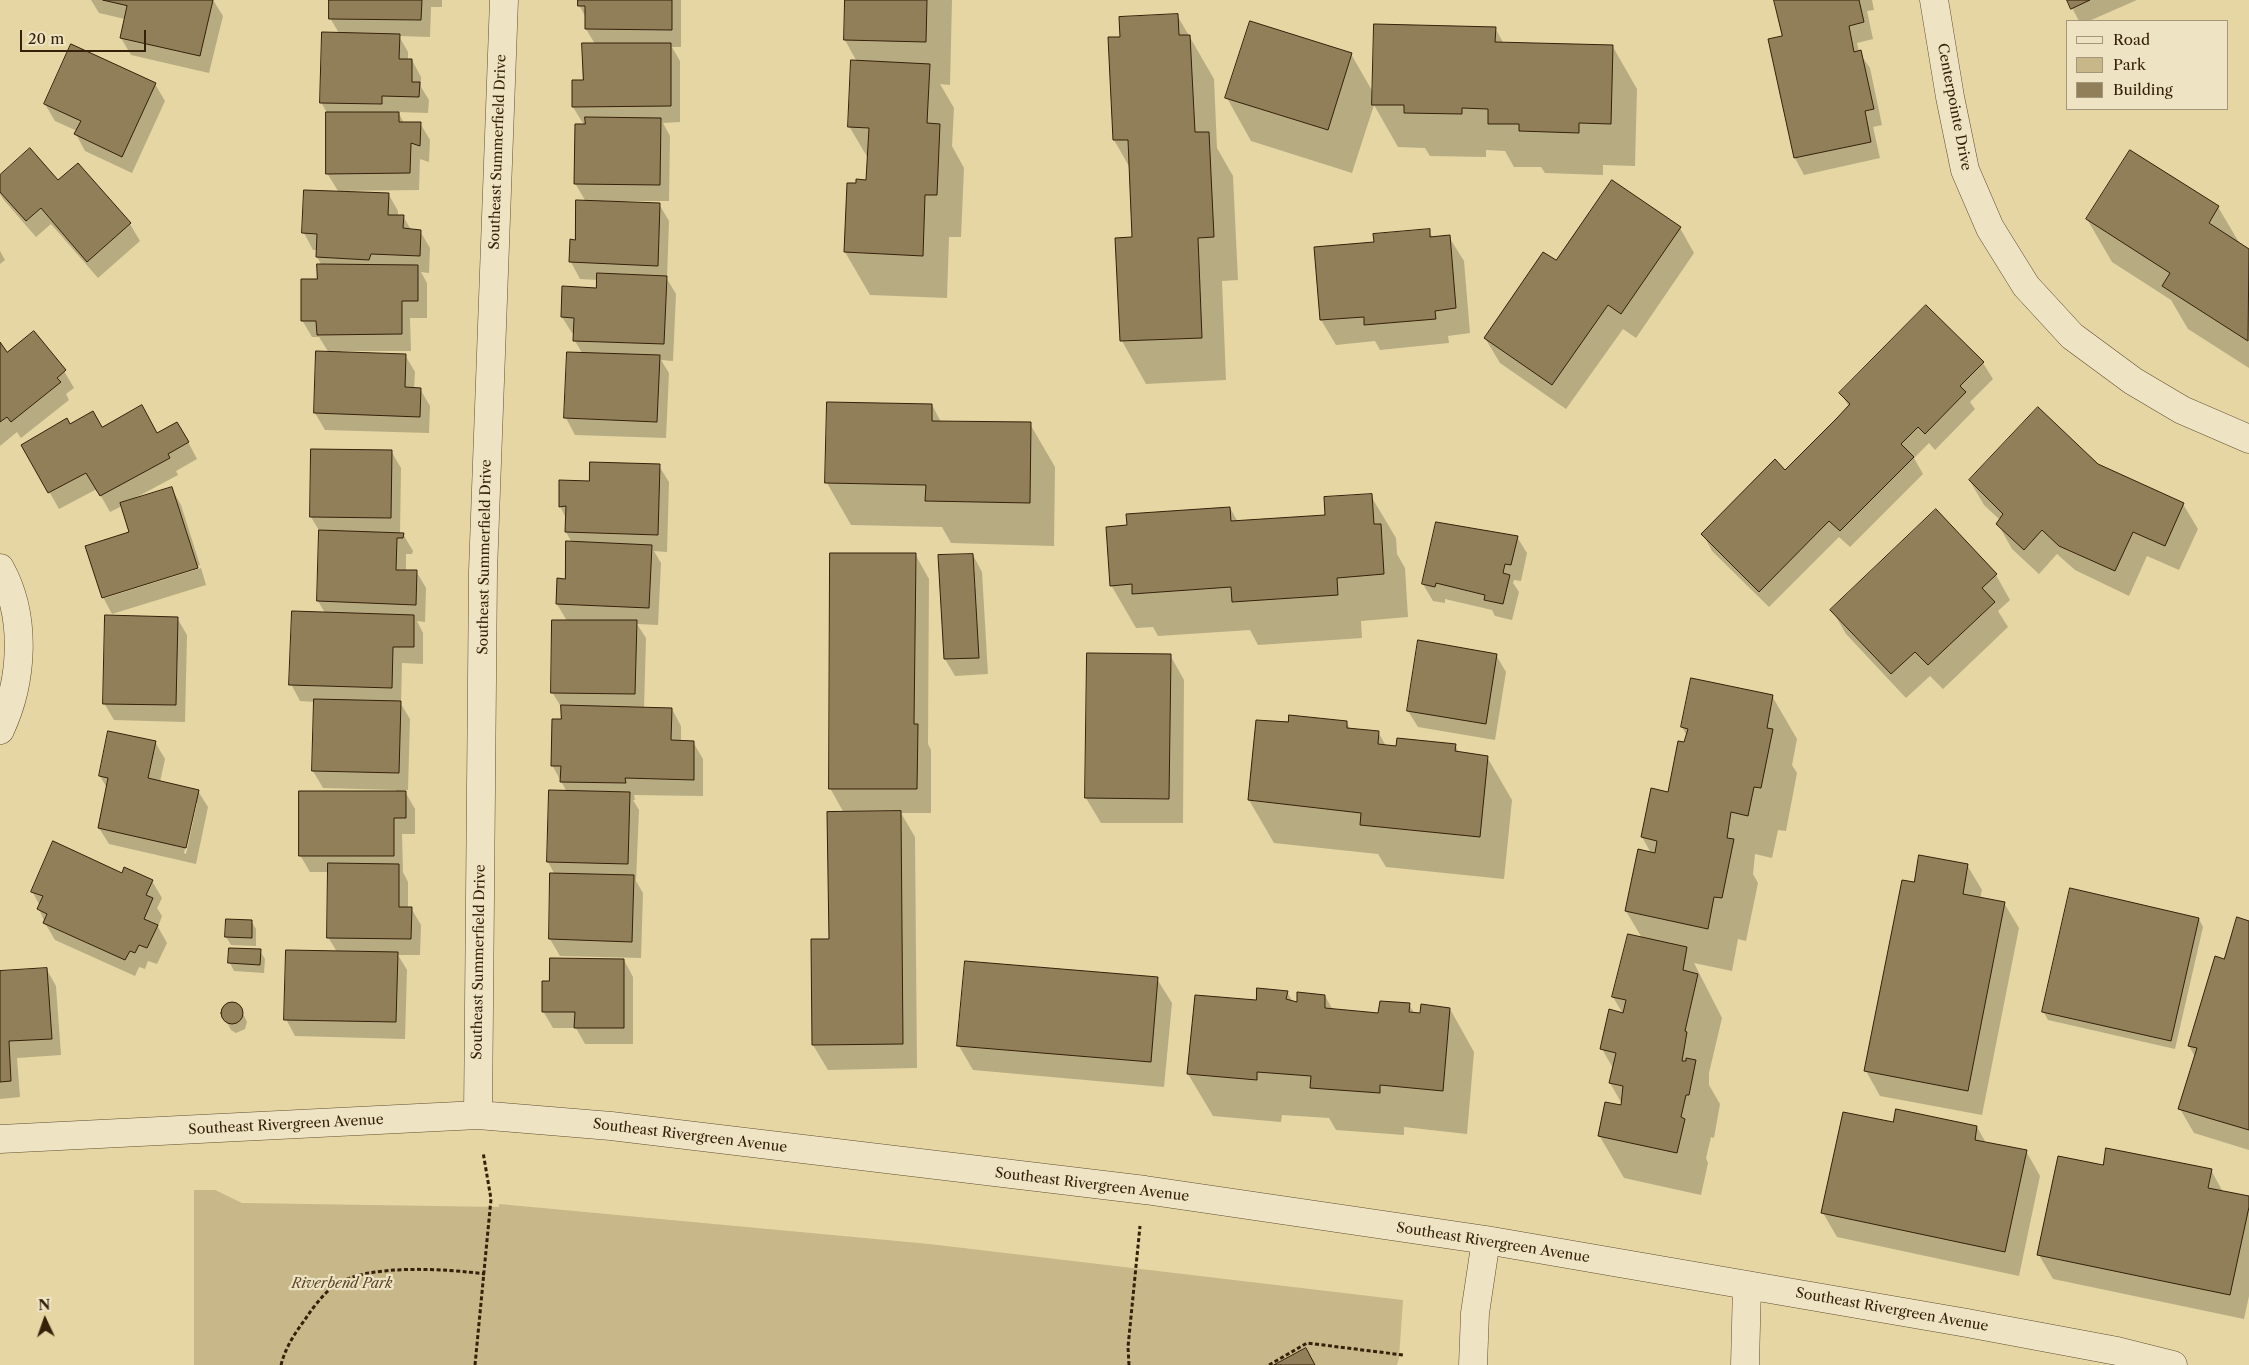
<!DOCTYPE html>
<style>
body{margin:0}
#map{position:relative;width:2249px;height:1365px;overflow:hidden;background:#e5d6a3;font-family:"Libre Caslon Text",serif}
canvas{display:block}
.legend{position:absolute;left:2066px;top:20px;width:162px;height:90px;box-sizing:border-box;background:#eee4c3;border:1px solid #a49679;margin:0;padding:6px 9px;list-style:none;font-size:15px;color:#352009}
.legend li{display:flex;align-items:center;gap:10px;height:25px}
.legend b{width:25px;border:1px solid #a49679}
.north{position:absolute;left:20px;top:1295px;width:50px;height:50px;-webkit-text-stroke:4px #eee4c3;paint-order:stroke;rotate:357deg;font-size:14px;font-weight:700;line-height:20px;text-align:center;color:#352009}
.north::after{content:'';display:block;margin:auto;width:18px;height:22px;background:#352009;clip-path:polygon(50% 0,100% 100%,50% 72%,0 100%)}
.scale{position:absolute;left:20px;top:30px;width:126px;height:22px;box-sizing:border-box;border:2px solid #352009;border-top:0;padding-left:6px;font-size:15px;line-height:18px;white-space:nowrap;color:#352009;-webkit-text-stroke:4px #eee4c3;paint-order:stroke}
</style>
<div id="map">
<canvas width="2249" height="1365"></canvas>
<ul class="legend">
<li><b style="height:6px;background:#eee4c3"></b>Road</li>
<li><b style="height:14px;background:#c7b789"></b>Park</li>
<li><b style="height:14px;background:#917f59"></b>Building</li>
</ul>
<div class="north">N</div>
<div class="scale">20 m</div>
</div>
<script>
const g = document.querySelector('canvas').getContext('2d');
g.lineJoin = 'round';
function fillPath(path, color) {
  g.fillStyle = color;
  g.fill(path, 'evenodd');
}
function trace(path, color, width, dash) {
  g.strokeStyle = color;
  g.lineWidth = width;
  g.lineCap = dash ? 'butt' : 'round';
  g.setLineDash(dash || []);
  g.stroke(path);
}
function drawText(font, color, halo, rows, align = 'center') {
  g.font = font + ' "Libre Caslon Text",serif';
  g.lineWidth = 4.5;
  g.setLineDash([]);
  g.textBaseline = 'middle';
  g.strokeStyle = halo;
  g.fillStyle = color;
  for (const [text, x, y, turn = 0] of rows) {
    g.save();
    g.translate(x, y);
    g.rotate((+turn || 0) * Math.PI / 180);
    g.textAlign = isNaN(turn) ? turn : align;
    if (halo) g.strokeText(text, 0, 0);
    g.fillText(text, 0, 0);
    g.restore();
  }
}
fillPath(new Path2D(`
 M194 1190H215L242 1203 499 1207V1204L929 1244 1403 1300 1399 1358 1397 1365H194Z`), '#c7b789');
fillPath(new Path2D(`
 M91 0H213L223 16 209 73 131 55 121 38 125 19 99 13Z
 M331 0H442V7H431L430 37 399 36 408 52V60H412L421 77V87L429 100 428 113 398 112 404 123H420L430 140 429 162 420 159 419 190 338 191 327 173V113L321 102 339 33 330 18Z
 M579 0H681V47H672L680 61V122L663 123 670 136 669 201H618V203L659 204 669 221 667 279 676 294 673 361 661 360 669 373 666 438 575 435 566 418 582 353 575 341V334L572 333 562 317 597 289 598 280 580 279 571 262V241H576L586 202 575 183 584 125 573 107 595 44 586 29V18L579 5Z
 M846 0H952L950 85 940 84 954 108 952 146 964 168 961 237H949L947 298 870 295 845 252 857 184 868 181 869 160 849 126 857 62 845 40Z
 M1776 0H1872L1874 10 1867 11 1873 39 1857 43 1859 52 1870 68 1882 125 1873 127 1880 158 1804 175 1795 158 1769 40 1784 37Z
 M2068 0H2137L2089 21H2079Z
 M1177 15 1214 79 1217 148 1233 176 1238 280 1222 281 1226 380 1146 384 1122 341 1117 239 1134 238 1130 168 1114 140 1121 38Z
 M1495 28 1504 44 1613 47 1637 89 1635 166 1603 165V175L1545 173 1541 167H1514L1505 151 1486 150V157L1430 156 1425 148 1398 147 1374 105 1352 173 1251 141 1227 98 1351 54 1374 94Z
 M155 84 165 101 132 173 85 151 76 134 77 131 55 121 45 104Z
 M0 176 130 224 140 241 98 278 51 224 36 237 3 199 0 194Z
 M389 195 398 211V216H403L411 230 420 231 430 248 429 273 421 272 427 283V318H410L411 351H341V353L405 355 415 372 414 389H420L430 406 429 433 325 430 315 413 329 353 319 337H312L302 320 322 266 317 257V250H313L304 233Z
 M2218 207 2240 244 2249 250V368L2188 329 2171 300 2112 262 2087 219Z
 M1680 228 1694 253 1636 338 1623 329 1566 409 1500 363 1485 338 1556 262Z
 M1429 231 1433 238 1449 237 1464 261 1470 333 1448 336 1449 343 1380 350 1375 341 1336 345 1321 320 1315 248 1375 243Z
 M0 251 5 260 0 264Z
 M0 345 7 354 64 371 74 388 66 394 69 400 21 438 17 432 0 446Z
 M1983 363 1993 379 1970 402 1975 409 1935 450 1929 443 1914 458 1923 474 1850 547 1839 537 1769 607 1712 551 1703 534 1785 472 1849 407 1841 393Z
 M932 405 941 422 1030 424 1055 467 1054 546 951 543 942 527 851 525 827 483Z
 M69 425 187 440 197 459 176 471 178 475 135 498 172 489 181 505 200 565 105 596V598L201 568 206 585 112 614 103 597 130 533 122 506 110 512 97 489 59 509 23 445Z
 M391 451 401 468 400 534H403L413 551 412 554H406V571H416L426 588 425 622 417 621 423 633V664L402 663 401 704 410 719 408 790H404L415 809V834H402L403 872 408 882V908H411L421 925 420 955H398L407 970 405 1039 295 1036 286 1019 337 952 328 937 329 872H310L300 855 396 792V790L323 788 313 771 315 702 300 701 291 684 325 613 318 601 320 532 311 517Z
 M2097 465 2183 504 2198 529 2179 570 2147 556 2129 596 2075 570 2057 554 2039 574 2012 549 1998 524 2000 520 1984 505 1970 481Z
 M659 466 669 482 667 552 654 551 661 563 658 625 637 624 646 638 644 709H672L681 726V742H693L703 759V796L634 795 635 800H633L639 810 636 881 643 893 641 958 560 956 550 939 555 875 548 862 550 791 567 792 552 765 562 721 563 710 552 692 567 621 557 604 566 580 572 543 566 532V518L560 506 590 482Z
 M1371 496 1396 538 1397 554 1405 568 1408 617 1361 621 1362 638 1258 645 1250 630 1158 636 1153 627 1136 628 1111 585 1128 526 1230 508 1238 522 1327 516Z
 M1936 511 1996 575 2010 600 1998 611 2008 627 1943 689 1930 676 1906 698 1846 634 1832 610Z
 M1517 537 1527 553 1521 581 1514 580 1513 583 1519 592 1512 620 1495 616 1492 610 1445 599V603L1433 601 1423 584Z
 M915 554 929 579 928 744 931 750V813H901L915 837 917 1068 828 1070 813 1045 830 940 844 813 830 788Z
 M973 555 982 572 988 674 955 676 945 659 940 557Z
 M177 618 187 635 185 722 114 720 104 703Z
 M1088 654 1170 655 1184 680 1183 823H1101L1086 798Z
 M1496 655 1506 672 1495 740 1418 727 1408 711Z
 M1772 696 1797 739 1792 765 1797 773 1786 831 1778 830 1772 858 1755 854 1753 874 1758 883 1746 941 1738 939 1732 971 1694 963 1722 1018 1709 1073V1085L1720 1104 1714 1138 1711 1137 1706 1158 1708 1163 1701 1195 1624 1178 1599 1135 1622 1104 1610 1083 1614 1070 1602 1049 1623 1014 1613 997 1642 938 1626 911 1651 853 1642 837 1669 794 1687 736 1682 727Z
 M1257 721 1346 722 1351 730 1378 732 1386 746 1455 745 1459 753 1487 757 1512 800 1504 879 1386 867 1378 854 1274 843 1249 800Z
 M155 742 165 759 160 782 198 791 208 807 196 864 109 844 99 828 107 788 100 776ZM195 803H197L186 854 184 853Z
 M1967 865 1982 890 1980 899 2004 903 2019 928 1982 1115 1880 1096 1866 1071 1915 883Z
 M123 874 152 881 162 898 157 908 162 916 158 927 167 943 157 964 148 961 145 969 139 967 135 976 55 940 45 923 39 909 40 906 32 891Z
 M2199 919 2203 927 2175 1049 2048 1020 2043 1011Z
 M227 920 251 921 256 929V946L231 945 226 937Z
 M2249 922V1150L2194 1133 2180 1109 2195 1057 2189 1046 2225 960Z
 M260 951 265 959 264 973 234 971 230 963Z
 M624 960 633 977V1044H585L576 1028H553L543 1011 551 982Z
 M47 970 56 986 61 1055 17 1058 20 1097 0 1099V973Z
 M1157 979 1172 1003 1164 1087 973 1070 959 1046Z
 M1287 992 1293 1002 1298 1003 1325 996 1333 1010 1380 1014 1409 1005 1415 1014 1421 1015 1450 1009 1474 1052 1467 1134 1404 1127V1135L1336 1130 1329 1118 1282 1115 1281 1122 1213 1116 1188 1074 1257 1002Z
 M234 1003 240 1007 247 1022 245 1029 236 1033 231 1030 222 1013 224 1006Z
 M1894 1124 1977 1127 1986 1143 2026 1151 2040 1176 2019 1276 1837 1237 1823 1213Z
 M2104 1167 2211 1170 2223 1192 2249 1198V1296L2244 1319 2053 1279 2039 1255Z`), '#0003');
const building = new Path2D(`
 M103 0H213L200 56 120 38 127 6Z
 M329 0H422L421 20 329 19Z
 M578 0H672V30L585 29V6H578Z
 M845 0H927L926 42 844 40Z
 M1774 0H1859L1864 22 1849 26 1854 52 1861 50 1874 109 1865 111 1871 142 1794 158 1768 39 1782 36Z
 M2067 0H2090L2071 9Z
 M1178 14 1179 35H1190L1195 132H1209L1214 237 1198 238 1202 338 1120 341 1115 238 1132 237 1128 140H1113L1108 37H1120L1119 17Z
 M1250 21 1352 53 1328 130 1225 98Z
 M1374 24 1496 27 1495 42 1613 45 1611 124 1579 123V133L1519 131V124H1488V109L1462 108V114L1404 113V105H1372Z
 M322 32 400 34 399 59H412V82H420L419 97 382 96V104L320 103Z
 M582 43H671V106L572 107V80H583Z
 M71 44 156 83 122 157 74 134 81 121 44 104Z
 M851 60 930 64 927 123 940 124 937 195H925L923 256 844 252 847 183H856V179L866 180 869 128 848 127Z
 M326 112H399V122H421L420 146 411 143 410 173 326 174Z
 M585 117 661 118 660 185 574 184 575 124H585Z
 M30 148 58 180 78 163 131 223 87 262 41 208 26 221 0 192V175Z
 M2130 150 2219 206 2209 223 2249 249 2248 341 2162 286 2170 273 2086 219Z
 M1612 180 1681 227 1621 314 1608 305 1552 385 1484 338 1543 252 1556 260Z
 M304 190 389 193 388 215H404L403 228 421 230 420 256 371 254 369 260 316 257 317 234 302 233Z
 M576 200 660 203 658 266 569 262 570 239 575 240Z
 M1430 229V237L1450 235 1456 308 1435 311 1436 319 1364 325V317L1320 320 1314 247 1374 242 1373 234Z
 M317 264 418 265V301H402V334L317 335 316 321H301V279H317Z
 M597 273 667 276 664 344 573 341 574 318 561 317 562 286 596 288Z
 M1926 305 1984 362 1960 386 1966 392 1925 434 1918 427 1901 444 1914 457 1840 531 1829 521 1759 592 1701 534 1775 459 1785 470 1837 418 1850 404 1839 393Z
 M34 331 66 370 57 378 61 382 11 422 7 417 0 422V342L7 352Z
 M316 351 406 354 405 387 421 388 420 417 314 413Z
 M567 352 660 355 657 422 564 418Z
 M827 402 932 404V421L1031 422 1030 503 925 501 926 485 825 483Z
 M142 405 157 433 177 422 189 442 168 454 170 458 100 496 86 473 48 493 21 445 67 418 70 424 93 411 102 427Z
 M2038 407 2098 464 2184 503 2165 546 2133 532 2115 571 2059 546 2042 530 2024 550 1996 524 2003 514 1969 480Z
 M311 449 392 450 391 518 310 517Z
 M590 462 660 464 658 535 565 532 566 506 559 507V480L589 481Z
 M172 487 198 568 102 598 85 546 129 532 120 503Z
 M1372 494 1374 524H1381L1384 574 1337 578 1338 595 1232 602 1231 587 1132 594V584L1110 586 1106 527 1127 525 1126 514 1230 507 1231 521 1325 515 1324 497Z
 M1936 509 1997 574 1982 588 1995 602 1928 665 1915 652 1891 674 1830 610Z
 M1436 522 1518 536 1511 565 1505 564 1503 573 1510 575 1503 604 1484 600 1485 595 1436 583 1435 587 1422 584Z
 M319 530 404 533 403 538H397L396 570H417L416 605 317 601Z
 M566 541 652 545 649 608 556 604 557 578 565 579Z
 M830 553H916L914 724H918L917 789H829Z
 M973 554 979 658 944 659 938 555Z
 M292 611 414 615V647H393L392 688 289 685Z
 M105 615 178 617 176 705 103 704Z
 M552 620H637L635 694 551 693Z
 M1418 640 1497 654 1486 724 1407 711Z
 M1087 653 1171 654 1169 799 1085 798Z
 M1691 678 1773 695 1767 728 1773 729 1761 788 1754 787 1748 816 1731 812 1727 838 1734 839 1722 898 1714 897 1708 929 1625 911 1638 849 1655 853 1657 841 1641 837 1651 788 1668 792 1678 741 1684 742 1688 729 1681 727Z
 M314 699 401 701 399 773 312 771Z
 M561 705 672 708 671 740 694 741V780L625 778 626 783 560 782 561 766H551L552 719H561Z
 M1289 715 1347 721V728L1379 731 1378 744 1396 746 1397 738 1456 744 1455 751 1488 756 1480 837 1360 825 1361 813 1248 800 1256 720 1288 722Z
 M108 731 156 741 148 778 199 790 186 848 98 828 108 778 99 776Z
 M549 790 630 792 628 864 547 862Z
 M299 791H406V818H394V856H299Z
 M901 811 903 1044 812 1045 811 939H829L827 812Z
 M53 841 122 873 124 867 153 880 146 895 153 898 144 919 158 925 147 948 139 945 135 953 130 951 125 960 43 923 47 914 37 909 43 896 31 892Z
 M1919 855 1968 864 1963 894 2005 902 1968 1091 1864 1071 1902 880 1914 882Z
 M328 863 399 864V907H412L411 939 327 938Z
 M550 873 634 875 632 942 549 939Z
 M2070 888 2199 918 2171 1041 2042 1012Z
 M2237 917 2249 921V1130L2178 1109 2197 1048 2188 1046 2215 956 2224 959Z
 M226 919 252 920V938L225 937Z
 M1628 934 1687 947 1683 970 1698 974 1685 1031 1687 1032 1682 1061H1686V1058L1696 1060 1689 1095H1686L1681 1117 1685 1119 1677 1153 1598 1136 1605 1102 1621 1105 1623 1086 1609 1083 1616 1053 1600 1049 1609 1009 1623 1013 1626 1000 1612 997Z
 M229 948 261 949 260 965 228 963Z
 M286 950 398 952 396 1022 284 1020Z
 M550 958 624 959V1028H574L575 1012H542V981H549Z
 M965 961 1158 977 1151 1062 957 1046Z
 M47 968 52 1039 9 1041 11 1081 0 1082V971Z
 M1257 988 1288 991 1286 999 1297 1002V992L1325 995V1008L1378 1013 1380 1001 1410 1003 1409 1012 1420 1013 1421 1004 1450 1008 1443 1091 1380 1085V1093L1310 1088 1311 1076 1257 1072V1080L1187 1074 1195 995 1256 1000Z
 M221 1013a11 11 0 1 1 22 0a11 11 0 1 1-22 0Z
 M1896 1109 1977 1126 1975 1140 2027 1150 2005 1252 1821 1213 1843 1112 1893 1122Z
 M2106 1148 2212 1169 2208 1188 2249 1196V1207L2230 1295 2037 1255 2058 1156 2103 1165Z
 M1306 1348 1315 1365H1274Z`);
fillPath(building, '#917f59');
trace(building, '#352009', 1);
const minor = new Path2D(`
 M1934 0 1950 97 1965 170 1990 228 2026 286 2072 336 2133 381 2182 410 2249 439
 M0 568C27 616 23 681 0 730
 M478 1115 483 571 504 0
 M0 1139 478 1115 611 1126 1145 1190 1486 1240 1967 1323 2117 1351 2173 1365
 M1473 1365 1475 1313 1486 1240
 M1745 1365 1747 1285`);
trace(minor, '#614e30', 29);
trace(new Path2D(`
 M281 1365C285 1349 294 1334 304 1321 312 1309 322 1295 334 1286 366 1263 447 1269 485 1274
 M475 1365 491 1199 483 1152
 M1129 1365 1128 1347 1140 1226
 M1269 1365 1307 1343 1403 1355`), '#352009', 3, [4, 2.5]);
trace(minor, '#eee4c3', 28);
drawText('14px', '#352009', '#eee4c3', [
 ["Centerpointe Drive",1954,107,79],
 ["Southeast Summerfield Drive",498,152,-88],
 ["Southeast Summerfield Drive",485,557,-89],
 ["Southeast Summerfield Drive",479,962,-89],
 ["Southeast Rivergreen Avenue",286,1125,-3],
 ["Southeast Rivergreen Avenue",690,1136,7],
 ["Southeast Rivergreen Avenue",1092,1185,7],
 ["Southeast Rivergreen Avenue",1493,1243,9],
 ["Southeast Rivergreen Avenue",1892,1310,10]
]);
drawText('italic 14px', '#5a4629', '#eee4c3', [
 ["Riverbend Park",342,1284]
]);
</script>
